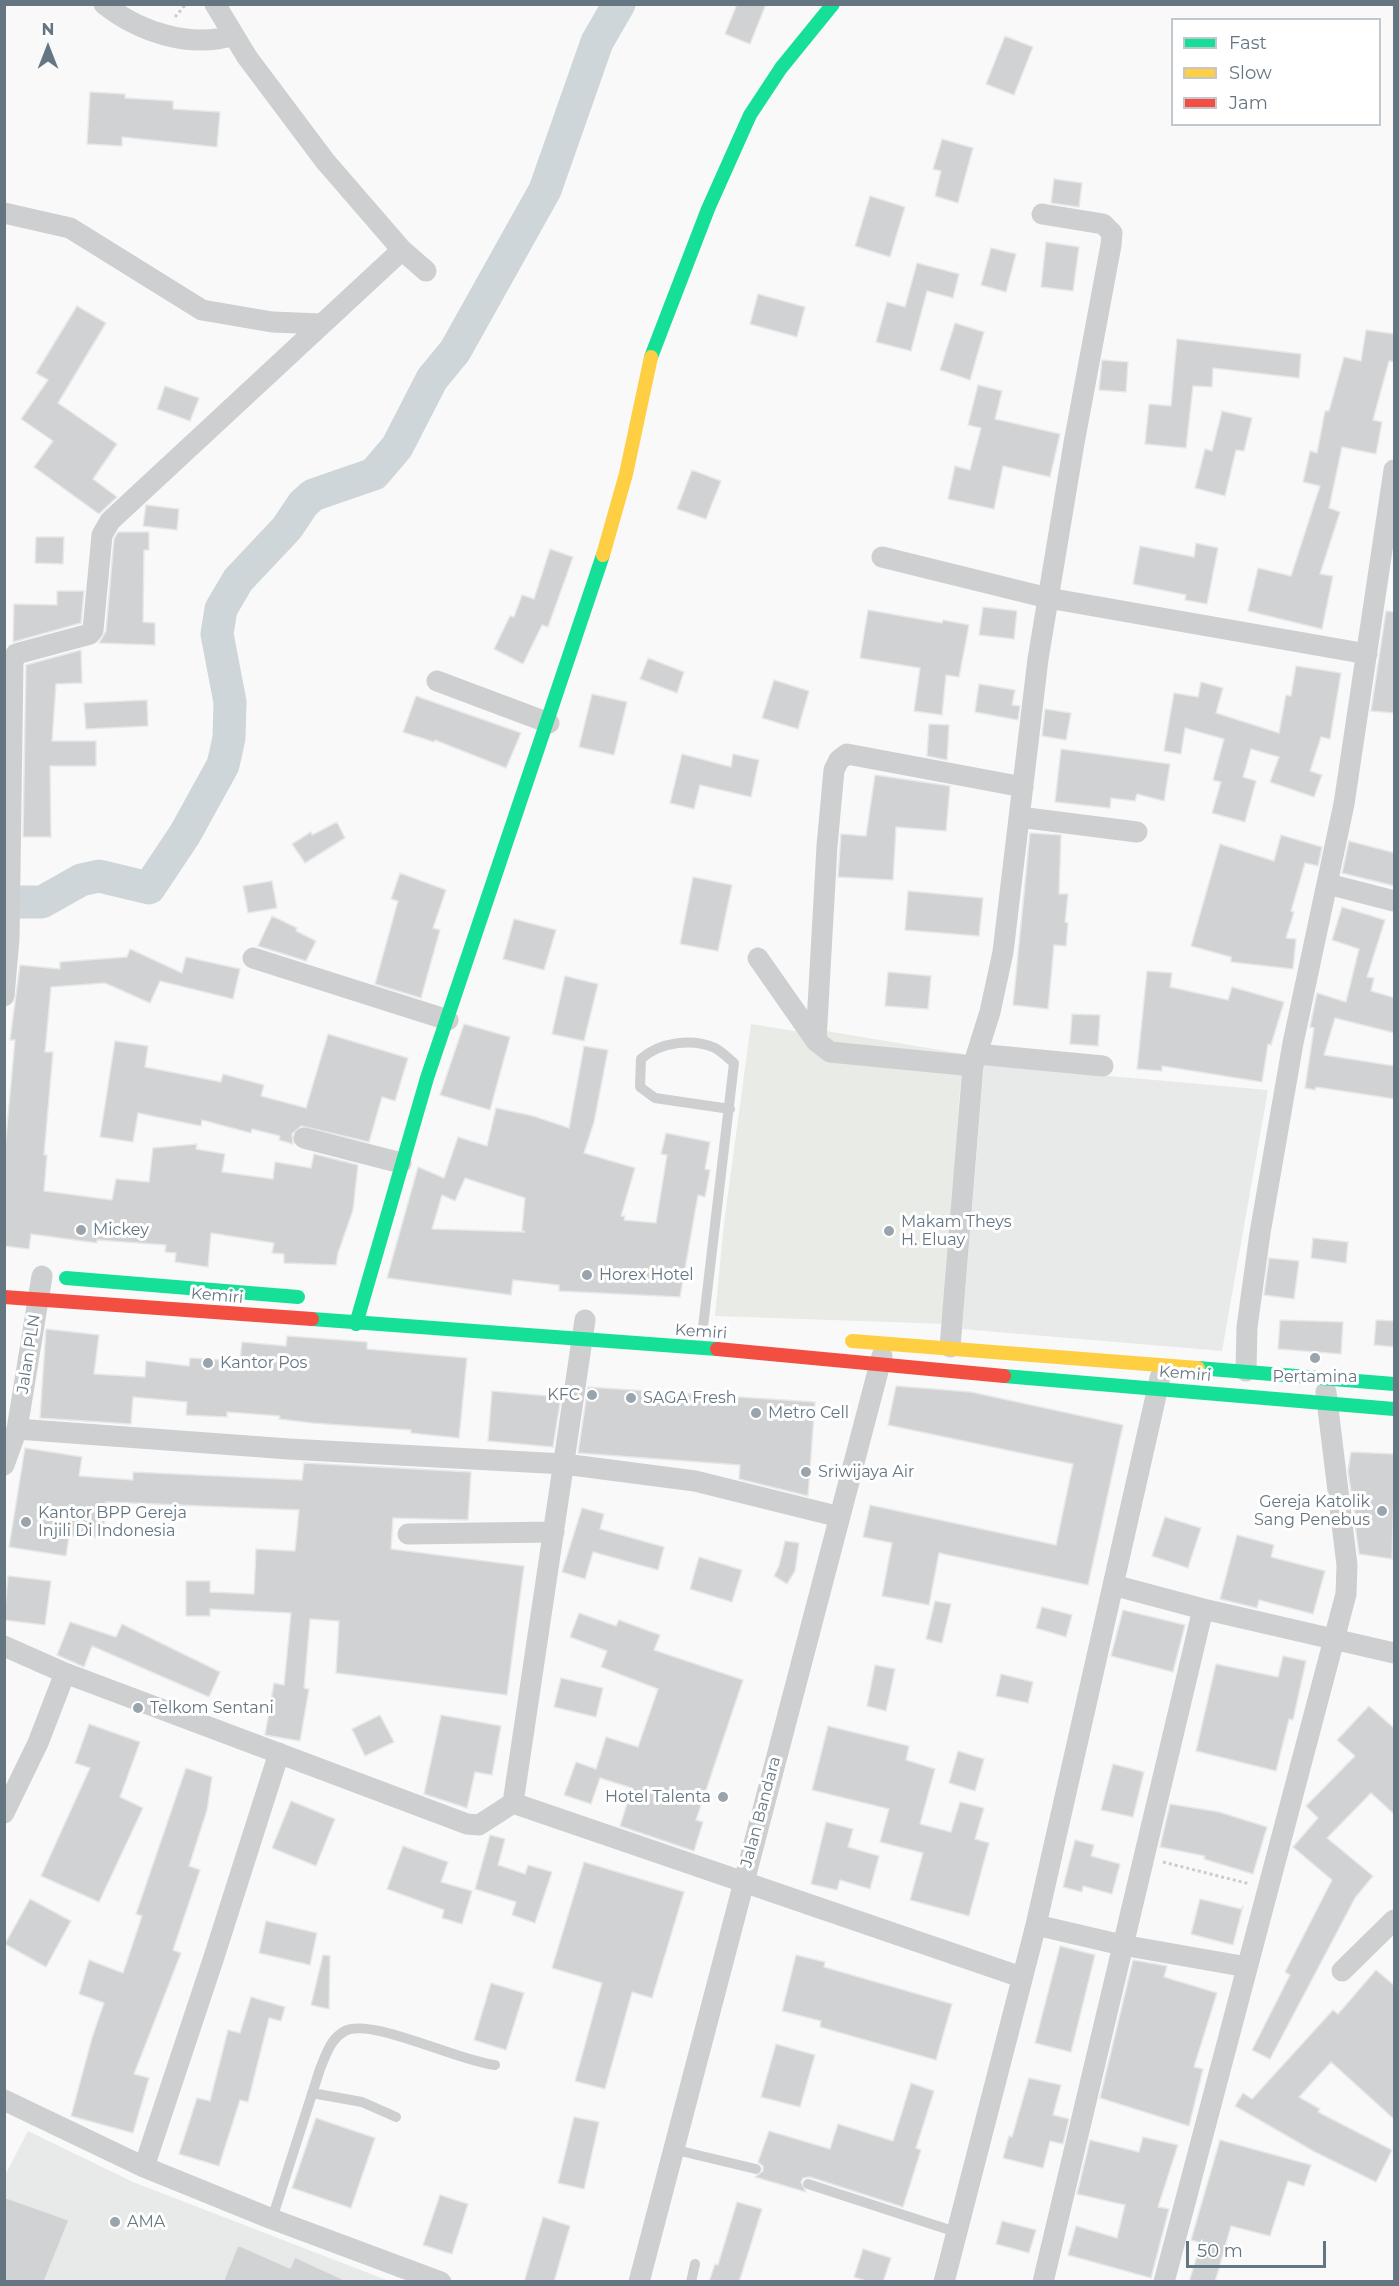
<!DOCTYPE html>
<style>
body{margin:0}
#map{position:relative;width:1399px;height:2286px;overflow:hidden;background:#f9f9f9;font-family:Montserrat,sans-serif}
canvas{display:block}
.frame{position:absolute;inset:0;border:6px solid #657683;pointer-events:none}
.legend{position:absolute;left:1171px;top:18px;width:210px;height:108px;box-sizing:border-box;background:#fff;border:2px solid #c1c8cd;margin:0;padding:8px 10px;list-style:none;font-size:18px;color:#657683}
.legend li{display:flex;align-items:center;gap:12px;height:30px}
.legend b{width:30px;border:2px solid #c1c8cd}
.north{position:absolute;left:18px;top:18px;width:60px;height:60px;-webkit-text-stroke:4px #fff;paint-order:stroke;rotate:0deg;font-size:16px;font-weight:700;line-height:24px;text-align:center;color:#657683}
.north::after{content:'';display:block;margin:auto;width:21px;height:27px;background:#657683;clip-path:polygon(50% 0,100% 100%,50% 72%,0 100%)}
.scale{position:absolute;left:1186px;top:2241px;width:140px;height:27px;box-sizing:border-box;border:3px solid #657683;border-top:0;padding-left:8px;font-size:18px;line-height:21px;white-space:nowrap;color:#657683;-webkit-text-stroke:4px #fff;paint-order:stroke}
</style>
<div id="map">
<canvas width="1399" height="2286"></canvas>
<div class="frame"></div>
<ul class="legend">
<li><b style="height:8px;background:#16e098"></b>Fast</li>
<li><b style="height:8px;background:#ffcf43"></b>Slow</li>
<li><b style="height:8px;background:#f24e42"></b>Jam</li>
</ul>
<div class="north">N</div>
<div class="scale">50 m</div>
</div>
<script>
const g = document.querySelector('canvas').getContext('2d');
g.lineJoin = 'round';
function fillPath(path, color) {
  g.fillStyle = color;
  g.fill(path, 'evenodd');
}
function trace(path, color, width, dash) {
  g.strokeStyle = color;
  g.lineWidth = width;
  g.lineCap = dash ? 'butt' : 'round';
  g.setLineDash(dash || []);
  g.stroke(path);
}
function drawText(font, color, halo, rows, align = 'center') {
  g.font = font + ' Montserrat,sans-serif';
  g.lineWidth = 6;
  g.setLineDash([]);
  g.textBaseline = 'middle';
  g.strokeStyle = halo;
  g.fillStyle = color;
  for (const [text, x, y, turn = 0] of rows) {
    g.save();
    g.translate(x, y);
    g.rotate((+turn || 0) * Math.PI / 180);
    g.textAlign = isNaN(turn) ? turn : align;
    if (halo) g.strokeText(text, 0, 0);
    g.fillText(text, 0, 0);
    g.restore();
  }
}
fillPath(new Path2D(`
 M984 1065 1268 1090 1222 1351 962 1329Z
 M28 2131 133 2182 389 2281H5L4 2177Z`), '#e8e9e9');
fillPath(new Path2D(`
 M751 1024 813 1034 826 1031 964 1054 959 1100 947 1324 715 1316 724 1223Z`), '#e8ebe6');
trace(new Path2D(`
 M4 902H42L81 880 99 876 149 888 185 834 223 765 229 738 230 702 217 634 221 609 238 580 287 528 303 504 313 495 374 474 397 447 432 379 455 351 545 190 597 42 619 4`), '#ced6d9', 33);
const building = new Path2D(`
 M737 4H766L750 44 725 34Z
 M1005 36 1033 47 1014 95 986 84Z
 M90 92 125 94V98L173 101V109L220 112 217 147 122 137V146L87 144Z
 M942 139 973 148 958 203 935 196 941 171 933 169Z
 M1054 179 1082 183 1079 207 1051 203Z
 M870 196 905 207 890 257 855 246Z
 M1046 242 1079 247 1073 291 1041 287Z
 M991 248 1016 254 1006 292 981 285Z
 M917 263 959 274 953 298 927 291 911 351 876 342 887 302 905 307Z
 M758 294 805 307 797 337 750 324Z
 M77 306 106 323 58 403 117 444 93 479 117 497 99 514 34 467 53 441 21 419 48 380 36 373Z
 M955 323 984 332 970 380 940 370Z
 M1366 330 1395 334V362L1389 361 1373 420 1382 422 1376 454 1342 447 1329 508 1340 512 1320 574 1333 576 1322 629 1248 611 1258 568 1291 576 1320 486 1303 482 1310 451 1317 453 1325 411H1329L1344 357 1361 361Z
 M1177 339 1301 354 1299 378 1213 368 1212 387 1193 386 1186 448 1145 444 1149 404 1171 406Z
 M1102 360 1128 362 1126 392 1099 390Z
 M978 385 1002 391 995 419 1060 434 1050 477 1003 466 994 509 948 499 955 466 970 470 981 428 968 425Z
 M165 386 199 398 190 421 157 409Z
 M1222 411 1252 418 1244 451 1236 450 1225 496 1195 488 1205 449 1212 451Z
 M692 470 721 481 706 519 677 509Z
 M146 505 179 509 177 530 143 526Z
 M118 532H149V550H144L143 622 155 623V645L99 643 106 631 114 539Z
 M36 537H64L63 564 35 563Z
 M1196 543 1218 548 1207 604 1185 600 1186 595 1133 584 1140 546 1194 557Z
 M550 549 573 557 548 627 542 625 523 664 494 649 510 616 514 617 522 595 534 599Z
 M57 591H84L81 623 13 642 14 604 57 605Z
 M983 607 1017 611 1014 639 979 635Z
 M868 610 942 623 943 620 969 625 959 677 946 675 942 715 914 711 920 668 860 658Z
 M1386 611 1395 612V713L1371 711Z
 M81 650 82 683 56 684 52 741H96V766H50L51 837H23L26 665Z
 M648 658 684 672 677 693 640 679Z
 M1296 666 1341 673 1330 739 1321 737 1310 771 1322 775 1314 797 1270 782 1279 757 1251 749 1243 777 1256 781 1245 822 1212 813 1221 782 1213 780 1224 739 1185 728 1181 754 1164 751 1174 693 1198 697 1201 682 1223 688 1216 713 1279 733 1286 695 1291 696Z
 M774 680 809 691 798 729 762 718Z
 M979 684 1015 690 1012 705 1020 706 1018 720 975 712Z
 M592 694 627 702 614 755 579 747Z
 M416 696 521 733 506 768 435 740 434 742 403 732Z
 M147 700 148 726 86 729 84 703Z
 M1045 709 1071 713 1066 740 1042 736Z
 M929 724 949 725 947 760 927 756Z
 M1061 749 1170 764 1164 801 1137 794 1135 801 1111 798 1110 808 1055 802Z
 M682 754 731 767 733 754 759 760 751 797 700 785 694 809 670 803Z
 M875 775 950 786 946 831 896 827 893 880 838 877 841 834 866 836Z
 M337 822 345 838 305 863 292 844 311 832 312 835Z
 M1030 833 1061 835 1059 894H1068L1065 922 1068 923 1066 946 1054 945 1048 1009 1013 1005Z
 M1281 835 1322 847 1318 866 1305 863 1291 911 1294 912 1286 938 1296 939 1293 969 1231 962V957L1191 946 1220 844 1274 861Z
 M1349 841 1395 853V886L1342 873Z
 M400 873 446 890 433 928 440 930 421 998 375 984 398 901 391 899Z
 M693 877 732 885 718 951 680 944Z
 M272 881 277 908 248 913 243 886Z
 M908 891 983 898 979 936 905 930Z
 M1342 907 1385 920 1367 977 1374 978 1371 991 1395 998V1033L1335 1018 1324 1055 1395 1066V1099L1316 1087 1315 1090 1305 1088 1314 1028 1310 1027 1317 993 1346 1002 1359 949 1332 940Z
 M272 916 297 928 296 931 316 941 306 961 258 946Z
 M514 919 556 930 544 970 503 959Z
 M130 949 182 973 186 957 240 969 233 999 160 981 150 1003 105 983 51 987 45 1052H53L44 1155H47L44 1191 112 1200 116 1179 149 1182 153 1148 197 1144 196 1149 225 1154 222 1172 273 1179 275 1162 311 1168 314 1154 358 1165 353 1210 338 1253 336 1265 284 1263V1254L272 1253 274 1243 211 1233 208 1267 175 1262 176 1253 165 1252 166 1245 97 1240V1243L31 1234 29 1249 4 1246V1159L15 1040H10L20 965 60 969V962L127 957Z
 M1147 971 1172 973 1170 987 1228 1000 1232 987 1284 1002 1271 1045 1268 1044 1262 1082 1162 1066V1071L1137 1069Z
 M888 972 931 976 928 1009 885 1006Z
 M565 976 598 984 584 1041 552 1034Z
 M1072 1014 1100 1015 1098 1046 1070 1044Z
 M464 1024 510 1037 490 1110 440 1095Z
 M328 1034 408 1058 395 1101 382 1097 369 1142 301 1126 292 1134 293 1144 279 1140 280 1136 252 1129 251 1133 202 1120 201 1126 138 1113 133 1142 100 1137 115 1041 148 1046 145 1067 221 1082 223 1074 264 1085 261 1096 306 1108Z
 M584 1046 608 1050 594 1122 584 1153 635 1168 621 1216H625L624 1220 656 1223 667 1155 661 1154 666 1133 710 1142 705 1169 710 1170 705 1197 698 1195 680 1297 559 1291V1285L513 1280 511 1295 387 1278 418 1167 444 1178 458 1137 487 1146 496 1108 533 1116 569 1128ZM465 1178 525 1198 522 1230 525 1232 432 1229 442 1195 455 1201Z
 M1313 1238 1348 1242 1346 1263 1311 1258Z
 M1269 1258 1299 1261 1294 1299 1264 1295Z
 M1280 1320 1343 1322 1341 1354 1278 1349Z
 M1376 1320 1395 1321V1347L1374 1345Z
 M46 1329 99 1335 94 1374 145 1377 146 1361 189 1366 190 1358 240 1361 242 1342 286 1346 287 1336 367 1342V1349L467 1358 459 1438 411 1433V1430L312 1423 279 1419 280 1416 227 1412V1417L186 1415 187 1402 133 1397 131 1424 40 1418Z
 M896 1386 971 1392 1123 1425 1088 1585 939 1553 929 1605 882 1596 892 1543 863 1537 870 1505 1056 1545 1073 1464 888 1425Z
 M588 1387 815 1402 808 1496 739 1479 740 1465 578 1453Z
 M492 1391 561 1397 553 1447 488 1441Z
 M25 1448 82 1457 79 1476 133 1480V1472L302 1480 304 1463 471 1472 468 1520 393 1518 391 1549 524 1566 507 1695 336 1673 339 1621 310 1619 304 1688 309 1689 300 1741 265 1735 274 1683 284 1685 291 1613 210 1609V1616H186V1581H210V1592L254 1594 256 1549 295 1551 299 1510 106 1502 103 1538 69 1536 66 1556 9 1547Z
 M1351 1452 1395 1454 1392 1559 1359 1554 1354 1516 1356 1498H1352L1348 1471Z
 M582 1508 604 1514 600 1529 664 1547 658 1570 593 1552 585 1579 562 1572Z
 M1165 1517 1201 1528 1188 1568 1152 1556Z
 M1237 1535 1274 1545 1271 1557 1325 1571 1313 1614 1259 1600 1257 1608 1220 1599Z
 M785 1541 799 1543 795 1571 787 1584 774 1576 779 1566Z
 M699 1557 742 1570 732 1602 690 1589Z
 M8 1576 51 1581 45 1625 4 1620Z
 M935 1601 951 1604 942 1643 926 1639Z
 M1042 1607 1072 1615 1066 1637 1036 1628Z
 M1123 1610 1185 1625 1173 1672 1111 1656Z
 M579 1613 616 1626 619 1620 660 1635 654 1650 743 1680 696 1820 703 1822 694 1851 620 1826 632 1788 600 1778 591 1804 564 1795 576 1762 596 1769 606 1737 638 1747 658 1689 601 1667 607 1651 570 1637Z
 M70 1622 116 1637 122 1624 220 1672 209 1697 92 1646 84 1667 57 1655Z
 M1283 1656 1306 1661 1293 1720 1289 1719 1276 1771 1196 1751 1216 1664 1278 1677Z
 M875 1665 895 1669 886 1711 867 1706Z
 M1001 1674 1033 1682 1028 1703 996 1696Z
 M561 1678 603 1688 596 1717 554 1707Z
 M1369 1706 1395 1729V1815L1371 1793 1327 1838 1373 1876 1355 1898 1270 2059 1252 2050 1290 1975 1285 1972 1332 1880 1293 1847 1318 1818 1306 1806 1355 1756 1337 1740Z
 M380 1715 394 1742 365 1756 352 1729Z
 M441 1715 501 1726 492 1775 475 1772 467 1808 424 1794Z
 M89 1724 140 1742 120 1797 143 1808 99 1902 41 1876 90 1768 75 1763Z
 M828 1726 909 1746 906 1760 935 1769 920 1824 951 1832 960 1802 984 1808 975 1839 989 1843 969 1916 910 1900 923 1853 880 1842 889 1809 812 1790Z
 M958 1751 984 1759 975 1791 949 1783Z
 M1113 1764 1144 1772 1133 1817 1101 1810Z
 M186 1768 212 1777 207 1810 189 1866 200 1870 173 1950 181 1953 134 2074 149 2078 133 2133 71 2116 92 2038 104 2003 79 1994 89 1960 123 1973 142 1916 136 1914Z
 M291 1801 335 1819 316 1866 272 1848Z
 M1170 1804 1219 1812 1267 1827 1253 1874 1204 1859 1205 1856 1160 1847Z
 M826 1822 853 1829 848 1847 879 1856 870 1889 840 1880 837 1890 811 1884Z
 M490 1835 505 1839 498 1865 525 1874 528 1865 552 1872 535 1923 512 1915 516 1902 475 1889Z
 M1075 1840 1094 1845 1091 1856 1120 1864 1112 1894 1083 1886 1082 1892 1063 1887Z
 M403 1846 448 1862 441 1882 472 1891 462 1924 442 1918 444 1910 387 1889Z
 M584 1862 684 1892 652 1998 632 1992 605 2089 575 2081 602 1983 552 1968Z
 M30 1899 71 1921 46 1967 5 1944Z
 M1200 1899 1241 1909 1243 1906 1233 1945 1191 1934Z
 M266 1921 317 1933 310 1965 259 1953Z
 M1060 1946 1095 1955 1071 2052 1035 2043Z
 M323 1955 330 1956 329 2009 311 2005Z
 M796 1955 825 1962 824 1967 952 2004 936 2060 820 2027 821 2021 782 2011Z
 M1133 1960 1167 1966 1164 1977 1217 1993 1194 2067 1203 2069 1189 2126 1100 2098Z
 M1376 1970 1395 1986V2120L1331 2062 1299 2097 1320 2109 1318 2112 1392 2150 1376 2182 1315 2152 1235 2106 1243 2093 1252 2099 1333 2010 1338 2014Z
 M491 1983 524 1993 506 2050 474 2040Z
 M251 1997 285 2007 281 2021 269 2018 248 2102 240 2100 219 2166 179 2154 197 2098 210 2101 228 2030 240 2033Z
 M776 2044 815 2055 800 2107 761 2097Z
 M1029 2078 1061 2085 1053 2115 1069 2119 1063 2144 1050 2141 1043 2168 1003 2158 1009 2136 1012 2137Z
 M911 2083 934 2091 916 2148 921 2150 903 2207 810 2177 803 2178 801 2182 806 2192 755 2177 763 2171V2166L758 2162 769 2131 830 2149 838 2124 893 2141Z
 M574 2117 599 2122 584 2189 558 2183Z
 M316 2118 375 2138 351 2208 292 2188Z
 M1143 2137 1178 2145 1158 2207 1169 2209 1151 2278 1068 2255 1076 2226 1117 2238 1125 2205 1077 2194 1090 2140 1139 2152Z
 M1220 2140 1311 2165 1304 2186 1288 2181 1270 2236 1231 2226 1215 2282H1189L1201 2243 1191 2240Z
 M440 2195 468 2204 452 2254 423 2245Z
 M4 2197 69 2220 44 2282H4Z
 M737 2202 762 2209 739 2282H709L715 2264 718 2265Z
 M543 2217 570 2226 554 2282H524Z
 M1002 2221 1036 2230 1029 2253 996 2244Z
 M238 2245 290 2268 295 2257 349 2282H223Z
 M863 2249 891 2258 883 2282H869L854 2277Z`);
fillPath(building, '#d0d2d3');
trace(building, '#e8e8e8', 1.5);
trace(new Path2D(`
 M175 17 186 4
 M1163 1862 1250 1884`), '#cbcccd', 3, [3, 3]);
trace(new Path2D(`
 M703 1327 734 1063C728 1058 721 1051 715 1048 692 1038 659 1042 641 1059L640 1087 655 1098 730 1109
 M312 2093 362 2102 396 2117
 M672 2149 756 2169
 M808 2184 956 2232
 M272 2219 320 2069C326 2055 330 2039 345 2031 371 2017 460 2062 495 2065
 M691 2282 695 2264`), '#cecfd0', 10);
trace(new Path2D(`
 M104 4C139 32 191 49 234 35
 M215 4 247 57 325 161 402 250 426 271
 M4 213 70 228 202 310 272 322 322 324
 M882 557 1048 598 1367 654
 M437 681 549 723
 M1019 817 1137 832
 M1328 884 1394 901
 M253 958 448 1020
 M758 958 816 1041 830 1052 973 1066
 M4 996 9 939 13 662 16 654 90 634 93 630 102 535 110 521 402 250
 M816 1041 827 846 834 770 839 760 847 754 1023 787
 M977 1054 1103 1066
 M304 1138 401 1163
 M950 1347 973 1066 990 1012 1003 952 1038 659 1074 443 1111 245 1112 233 1103 224 1042 214
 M1246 1371 1247 1327 1260 1233 1293 1043 1344 804 1394 470
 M17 1429 289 1449 564 1464 695 1481 840 1517
 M4 1465 17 1429 42 1276
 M408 1534 554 1532
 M1113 1585 1203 1609 1394 1653
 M4 1646 65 1673 467 1824 479 1825 513 1803 585 1320
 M513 1803 1021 1977
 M4 1813 38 1743 65 1673
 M1036 1925 1122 1945 1247 1967
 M1342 1971 1394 1920
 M4 2100 144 2167 272 2219 441 2282
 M144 2167 213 1960 279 1753
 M639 2282 882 1356
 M944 2282 1036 1925 1160 1378
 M1043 2282 1203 1609
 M1164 2282 1346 1594 1347 1565 1326 1392`), '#cecfd0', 21);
trace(new Path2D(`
 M651 357 708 209 750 115 781 68 833 4
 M66 1278 298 1297
 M312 1319 717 1349
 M356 1324 427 1078 603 555
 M1198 1368 1394 1384
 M1004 1376 1394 1409`), '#16e098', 14);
trace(new Path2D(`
 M603 555 626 474 651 357
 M852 1341 1198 1368`), '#ffcf43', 14);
trace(new Path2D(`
 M4 1297 312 1319
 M717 1349 1004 1376`), '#f24e42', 14);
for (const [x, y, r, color] of [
 [81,1230,6,"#99a4ac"],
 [889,1231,6,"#99a4ac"],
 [587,1275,6,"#99a4ac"],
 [1315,1358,6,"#99a4ac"],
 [208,1363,6,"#99a4ac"],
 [592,1395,6,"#99a4ac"],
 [631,1398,6,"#99a4ac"],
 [756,1413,6,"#99a4ac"],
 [806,1472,6,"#99a4ac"],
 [1382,1511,6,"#99a4ac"],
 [26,1522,6,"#99a4ac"],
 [138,1708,6,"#99a4ac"],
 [723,1797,6,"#99a4ac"],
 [115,2222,6,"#99a4ac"]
]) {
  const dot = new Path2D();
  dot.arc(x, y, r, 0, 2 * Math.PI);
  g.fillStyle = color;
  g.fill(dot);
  trace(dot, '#fff', 2);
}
drawText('16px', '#657683', '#fff', [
 ["Makam Theys",901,1222],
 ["H. Eluay",901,1240],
 ["Mickey",93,1230],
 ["Horex Hotel",599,1275],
 ["Kantor Pos",220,1363],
 ["Pertamina",1315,1377,"center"],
 ["KFC",580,1395,"right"],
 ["SAGA Fresh",643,1398],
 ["Metro Cell",768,1413],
 ["Sriwijaya Air",818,1472],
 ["Gereja Katolik",1370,1502,"right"],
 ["Sang Penebus",1370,1520,"right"],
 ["Kantor BPP Gereja",38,1513],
 ["Injili Di Indonesia",38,1531],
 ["Telkom Sentani",150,1708],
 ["Hotel Talenta",711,1797,"right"],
 ["AMA",127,2222]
], 'left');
drawText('16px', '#657683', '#fff', [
 ["Kemiri",217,1296,5],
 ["Kemiri",701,1332,4],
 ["Jalan PLN",29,1354,-81],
 ["Kemiri",1185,1374,5],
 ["Jalan Bandara",761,1812,-75]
]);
</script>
